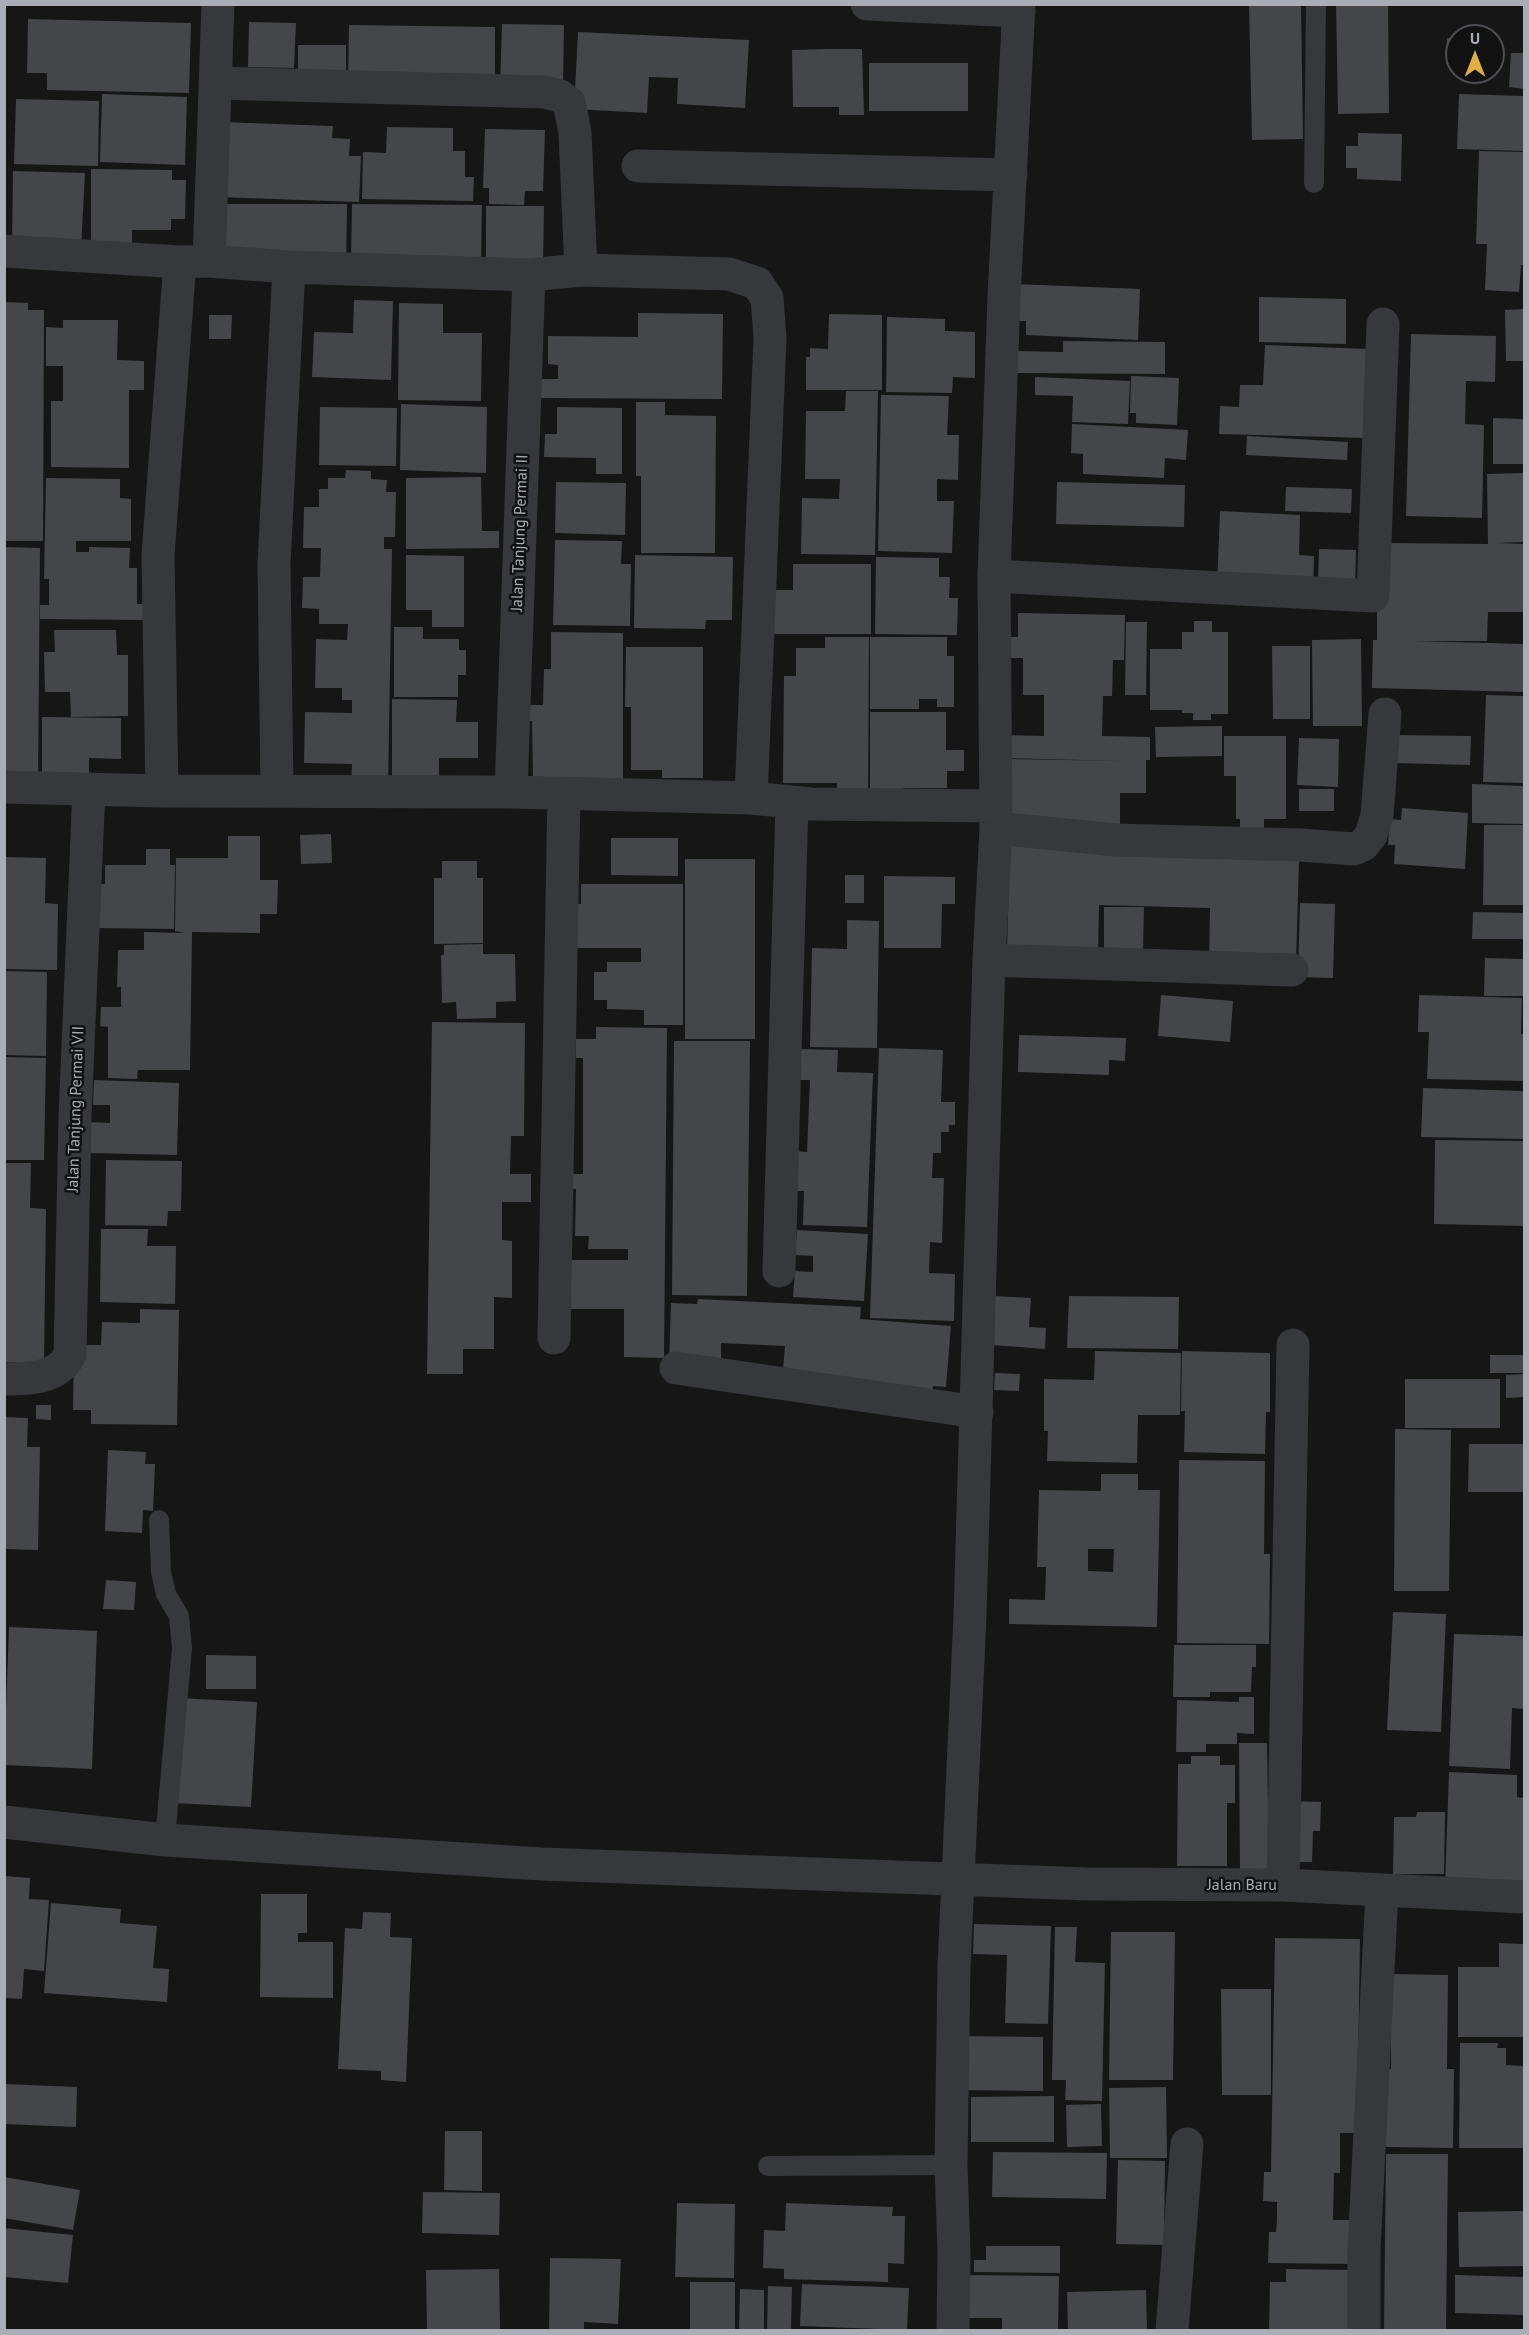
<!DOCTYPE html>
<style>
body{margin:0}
#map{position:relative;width:1529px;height:2335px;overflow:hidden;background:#161617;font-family:"PT Sans",sans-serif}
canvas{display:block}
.frame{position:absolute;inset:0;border:6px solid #a9adb6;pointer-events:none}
.north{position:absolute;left:1445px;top:24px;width:60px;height:60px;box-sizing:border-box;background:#111112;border:2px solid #4e4f54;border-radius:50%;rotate:0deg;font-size:16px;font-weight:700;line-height:24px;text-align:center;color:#a9adb6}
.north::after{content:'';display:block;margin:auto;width:21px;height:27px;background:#e1ae44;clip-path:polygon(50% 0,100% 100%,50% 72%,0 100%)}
</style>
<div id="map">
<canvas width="1529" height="2335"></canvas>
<div class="frame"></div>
<div class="north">U</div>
</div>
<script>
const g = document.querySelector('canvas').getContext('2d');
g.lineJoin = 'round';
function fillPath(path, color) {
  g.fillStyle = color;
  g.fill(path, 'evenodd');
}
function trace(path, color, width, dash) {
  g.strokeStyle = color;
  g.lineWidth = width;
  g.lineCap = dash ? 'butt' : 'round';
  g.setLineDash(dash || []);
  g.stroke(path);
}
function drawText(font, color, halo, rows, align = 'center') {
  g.font = font + ' "PT Sans",sans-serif';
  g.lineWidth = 5;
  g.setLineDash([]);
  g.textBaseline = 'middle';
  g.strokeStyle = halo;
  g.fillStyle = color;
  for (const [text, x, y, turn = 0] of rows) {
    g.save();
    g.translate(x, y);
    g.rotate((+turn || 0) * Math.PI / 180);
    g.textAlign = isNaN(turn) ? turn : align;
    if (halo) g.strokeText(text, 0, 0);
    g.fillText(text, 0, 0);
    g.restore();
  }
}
fillPath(new Path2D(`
 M1249 4H1301L1303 139 1252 140Z
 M1336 4H1388L1389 113 1338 114Z
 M28 19 191 23 189 93 47 90V73H27Z
 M249 22 296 23 294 68 248 67Z
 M502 24 564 25 563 88 500 87Z
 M349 25 495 27V84L348 82Z
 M1458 29H1476V36H1458Z
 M578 32 749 40 745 108 677 104 678 78 649 77 647 113 574 109Z
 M1447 38 1457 39V65L1446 64Z
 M298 45H346V84L298 73Z
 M828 49H862L864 115H839V107H793L792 50Z
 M1511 53H1524V89L1509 87Z
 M869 63H968V111H869Z
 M102 94 187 97 185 165 100 162Z
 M1459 94 1524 96V151L1457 149Z
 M16 99 99 101 98 166 14 164Z
 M221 122 333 126 332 138 350 139 349 156H361L359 202 218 197Z
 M387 127 453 128V151H465V177H474L473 201 362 199 363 152 386 153Z
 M485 129 545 130 543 191H525L524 205 489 204V188H483Z
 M1358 133 1402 134 1401 181 1357 179V168H1346V146H1358Z
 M1479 151 1524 152V265H1521L1519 292 1485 290 1487 244H1476Z
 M91 169 172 170V180H186L185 219H171V230H132V255L91 252Z
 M13 171 85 173 81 249 12 247Z
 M215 204H347L346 264 215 249Z
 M352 204 482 205 481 263H351Z
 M486 206H544L543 265 486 264Z
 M1015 284 1140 289 1138 340 1026 335V321H1013Z
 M1259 297 1346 299V344L1259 342Z
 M354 300 393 301 391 380 312 377 314 332 353 333Z
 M4 302 28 303V310H44L43 541H4Z
 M399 303 443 304V333H482L481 401 398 400Z
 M1524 309V361H1506L1505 310Z
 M638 313 723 314 722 399 538 398V379H558V365L548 364V336L638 337Z
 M829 314 882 315V390H806V357H810V348L828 349Z
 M209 315H232L231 339H209Z
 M887 317 945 319V331L975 332V378L953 377 952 393 886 392Z
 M63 320H118L117 360 144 361V390H129V468L51 467V401H63V366H46V327L63 328Z
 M1411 334 1496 336 1495 382 1466 381 1465 424 1484 425 1482 518 1406 516Z
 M1063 341 1165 342V374L1016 373V351L1063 352Z
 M1265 345 1368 349V438L1219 434 1220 406 1239 407 1240 385H1263Z
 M1131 376 1179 378 1177 425 1136 423V413H1130Z
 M1035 377 1130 381 1128 424 1072 422 1073 396 1035 395Z
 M846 391H878L875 555 801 554 802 498 839 499 840 479H805L806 411H845Z
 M881 395 949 396 947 435H959L958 480 937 479V501H954L952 553 878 551Z
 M636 402H665V415L716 416 715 553H641V476H636Z
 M401 404 487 407 486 473 400 470Z
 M320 407 397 408 396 466 319 465Z
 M557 407 622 408V474H596V458L544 457 545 434H557Z
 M1493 418 1524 419V464H1493Z
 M1072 424 1188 430 1186 460 1165 458 1164 478 1083 474V454L1071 453Z
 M1247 436 1348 442 1347 460 1246 455Z
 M346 470 371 471V479L387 480 386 492H396L395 537H384V549H392L388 790 351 789 352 764 304 763 305 712 352 713V700H342V688H315L316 639 347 640 348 624H319V609L302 608 303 577H320L321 548H303L304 507H319V489H328V478H345Z
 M1524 473V542L1497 543 1524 544V612H1488L1487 641H1413L1524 644V692L1372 688 1373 640H1377V590L1389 543 1488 544 1487 474Z
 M481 477 482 531H499V548L406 549V478Z
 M46 478 120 479V498L131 499V541H76V552H89V547L130 548 129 568H137V604H144V620L40 619V605H49V579H44Z
 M556 482 626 483 625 535 555 533Z
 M1057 482 1185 485 1184 527 1056 524Z
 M1286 487 1352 489 1351 513 1285 511Z
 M1220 511 1300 515 1299 555 1314 556 1313 590 1217 586Z
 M555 540 622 541 621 564H631L630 626 553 625Z
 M4 547 40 548 38 782H4Z
 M1319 549 1356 550 1355 588 1318 587Z
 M406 555 464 556V627H432V610H406Z
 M635 555 733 557 732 620H706L705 629 634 628Z
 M876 557 939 558V577H950L949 598H958L957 635 875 634Z
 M793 564H871V634H768V590H793Z
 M1018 613 1125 615 1124 660H1113L1112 696H1103L1102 736 1150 737V760H1146V793H1120V832L1005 828 1007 759 1124 761 1002 758V735L1044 736V695H1023V658H1001V637H1018Z
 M1194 621H1212V632H1228V714H1211V720H1193V713H1182V710H1150V649H1182V632H1194Z
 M1126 622H1147L1146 695H1125Z
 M394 627H423V639H459V650H466V675H458V697H394Z
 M54 630H116L117 655H128V716L71 717 70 692H45L44 652H55Z
 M551 632 623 633V780L533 778 532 721H521V705H543L544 669H551Z
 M825 637H869L868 800H837V783H783L784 676H796V648H825Z
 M870 637H947V656H954V707H937V699H919V709H870Z
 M1361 639 1362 726H1313L1312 640Z
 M1272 646H1310V719H1273Z
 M626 647H703V778H662V770H631V707H625Z
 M1486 695 1524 696V783L1483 782Z
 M392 699 457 700 456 722H478V758H439V786L392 785Z
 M870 712H946V750H964V771H947V788H903L902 800H870Z
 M42 717 121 718V759L89 758V782L42 781Z
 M1222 726V756L1156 757 1155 727Z
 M1396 735 1471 736 1470 765 1395 763Z
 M1224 736H1286V819H1264V831L1240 830V819H1236V776H1224Z
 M1299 738 1339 739 1338 787 1297 785Z
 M1472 784 1524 786V824L1472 823Z
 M1299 789H1334V811H1299Z
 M1402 808 1468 813 1465 869 1394 864 1395 845H1388L1390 819 1401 820Z
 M1484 825H1524V905H1483Z
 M331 834 332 863 301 864 300 835Z
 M228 836H260V880H278L277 914H260V933L192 932 190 1070H138L137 1079 108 1078V1027L100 1026 101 1007H121V987H117L118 950H144V932L185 933 175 931 176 858H228Z
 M611 838H678V876L611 875Z
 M1010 843 1101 845V855L1299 860 1296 962 1209 960 1210 908 1099 905 1098 953 1007 950Z
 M146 849H170V865H175L174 929 95 928V884H105V865H146Z
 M4 857 46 858 45 903 58 904 57 970 4 969Z
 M685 859H755V1039H685Z
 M442 861H477V878H483V943L434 944V878H442Z
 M845 875H864V903H845Z
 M884 876 955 877V904H942L941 948H884Z
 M581 884H683V1025H644V1010L607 1009V1000H594V972H607V962H641V948H563V904H581Z
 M1300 903 1335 904 1333 978 1298 977Z
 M1104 907H1144L1143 950H1104Z
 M1473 912 1524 913V939H1472Z
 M847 920 879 921 877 1048 810 1047 812 948 847 949Z
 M483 944V954H515L516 1001 496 1002V1018L457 1019 456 1002 442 1003 441 955H444V945Z
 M1485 958 1524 959V996H1484Z
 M4 971 47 972 46 1056 4 1055Z
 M1161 995 1233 1001 1230 1042 1158 1036Z
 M1419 995 1522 998 1521 1034H1524V1081L1427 1079 1429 1032H1418Z
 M432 1022 525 1023 524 1136H511L510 1174H531V1202H502V1240L512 1241V1298L494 1297V1349H463V1374H427Z
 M596 1027 667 1028 664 1358 624 1357V1309H571V1260H628V1249H588L589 1236H575L576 1189H559V1174H583V1058H576V1039H596Z
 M1019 1035 1126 1038 1125 1061 1109 1060V1075L1018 1072Z
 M674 1041H750L747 1296 672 1295Z
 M879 1048 943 1050 941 1102H955V1125H949V1132H941V1153H933L932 1178H944L942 1243 930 1242 929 1273 955 1274 954 1321 870 1318Z
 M801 1049 838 1050 837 1072 873 1073 867 1227 803 1225 804 1191H790L792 1151 807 1152 810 1080H800Z
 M4 1057 46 1058 44 1160H4Z
 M94 1080 179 1083 177 1155 88 1153 89 1122 110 1123V1105H93Z
 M1423 1088 1524 1091V1139L1421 1137Z
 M1435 1140 1524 1141V1226L1434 1224Z
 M106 1160 182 1161 181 1211H168L167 1226 105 1225Z
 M4 1163H31L30 1208 46 1209 44 1363 4 1362Z
 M101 1229H148L147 1246H176L175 1304 100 1302Z
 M797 1230 868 1234 864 1301 793 1297 795 1271 813 1272V1256L795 1255Z
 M994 1296 1031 1298 1029 1327 1046 1328 1045 1349 992 1345Z
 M1069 1296 1179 1297 1178 1349 1067 1348Z
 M698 1299 861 1307 860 1319 951 1326 946 1387 933 1386 932 1398 782 1381 785 1346 721 1343V1366L669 1363 671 1303 697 1304Z
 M140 1309 179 1310 177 1425 91 1424V1410H73L74 1345H101L102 1322 140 1323Z
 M1095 1351 1181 1353 1180 1415H1138L1137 1463 1047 1461 1048 1431H1044V1379L1094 1380Z
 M1182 1351 1270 1353V1412H1266L1265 1454 1184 1452 1185 1411H1181Z
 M1490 1355H1524V1373H1490Z
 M995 1373 1020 1374 1019 1391 994 1390Z
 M1524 1374V1397L1506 1398V1375Z
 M1405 1379H1500V1428H1405Z
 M36 1405H51V1420L36 1419Z
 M4 1417 28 1418 27 1447H40L38 1550 4 1549Z
 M1395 1429 1451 1430 1449 1591H1394Z
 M1469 1444H1524V1492H1468Z
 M108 1450 146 1452 145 1464H155L153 1511 143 1510 142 1533 105 1531Z
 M1179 1460 1265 1461 1264 1554H1270L1269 1644 1177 1643Z
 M1101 1474H1138V1490H1160L1157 1627 1009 1624V1599L1045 1600 1046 1567H1037L1039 1490 1101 1491ZM1088 1549H1114L1113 1572 1088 1571Z
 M106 1580 136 1582 134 1610 103 1609Z
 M1393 1612 1446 1614 1441 1732 1387 1730Z
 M9 1627 97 1631 92 1769 4 1765Z
 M1454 1634 1524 1636V1709L1512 1708 1510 1769 1449 1766Z
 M1174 1645H1256V1667H1252L1251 1692H1210V1697H1173Z
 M206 1655 256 1656V1689H206Z
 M1239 1697H1254V1734L1237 1733V1744H1206V1752H1176L1177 1700 1239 1702Z
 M179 1698 257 1702 251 1807 174 1803Z
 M1239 1743H1267L1269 1870H1240Z
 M1191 1756H1220V1765H1235V1803H1227V1866H1177L1178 1764H1191Z
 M1449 1772 1517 1775V1797L1524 1798V1890L1445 1887Z
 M1290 1801 1321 1802 1320 1831H1313L1312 1862H1289Z
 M1417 1812H1445L1444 1874H1393L1394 1817H1416Z
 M4 1876 30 1878 29 1899 49 1900 44 1971 24 1969 22 1999 4 1998Z
 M261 1894H307V1933H298V1942H333V1998L260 1997Z
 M51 1903 121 1909 120 1923 157 1926 153 1968 169 1969 167 2002 44 1993Z
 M363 1912 391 1913 390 1937 412 1938 406 2082 381 2080V2071L338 2069 345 1928 362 1929Z
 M974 1924 1051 1926 1048 2024 1005 2023 1007 1955 973 1954Z
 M1055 1927H1077L1075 1962 1105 1963 1102 2101 1065 2100 1066 2080H1052Z
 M1111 1932H1175L1173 2080H1109Z
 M1275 1938 1360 1939 1357 2133H1340V2173H1334L1333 2220H1354V2264L1268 2263 1269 2232H1276L1277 2219V2202L1263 2201 1264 2172H1271Z
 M1499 1943 1524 1944V2037H1458V1967H1499Z
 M1391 1974 1448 1975 1447 2069H1454L1453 2148 1386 2147V2069H1391Z
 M1221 1989H1271V2095H1222Z
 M958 2036 1043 2037V2091L957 2090Z
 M1460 2043H1498L1497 2048H1506V2065L1524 2066V2148H1459Z
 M4 2084 77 2087 76 2127 4 2124Z
 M1166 2087 1167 2158H1110L1109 2088Z
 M1054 2096V2142H971V2097Z
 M1101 2104 1102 2146 1067 2147 1066 2105Z
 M445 2131H482V2191L444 2190Z
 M993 2152 1107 2153 1106 2199 992 2197Z
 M1386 2154H1448L1446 2330H1384Z
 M1118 2160 1165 2161 1164 2245 1116 2244Z
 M4 2177 80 2190 73 2230 4 2218Z
 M423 2192 500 2193 499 2235 422 2233Z
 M677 2203 735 2204 734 2278 675 2277Z
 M786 2203 893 2207 892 2216H905L904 2264 888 2263V2282L784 2279V2269L763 2268 764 2230 785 2231Z
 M1524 2211V2266L1459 2267 1458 2212Z
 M4 2228 73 2235 68 2283 4 2277Z
 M986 2246H1060V2273L974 2272V2260H986Z
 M550 2258 621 2259 618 2324 584 2322V2330H549Z
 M499 2269 500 2330H427L426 2270Z
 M1286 2269 1351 2270 1350 2330H1269L1270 2282H1286Z
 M962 2275 1059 2276 1058 2330H1002V2318H961Z
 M1455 2275 1524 2277V2315L1455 2313Z
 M690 2282H735V2330H690Z
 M802 2284 909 2288 907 2330 800 2326Z
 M768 2286 792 2287 791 2330H767Z
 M740 2289 764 2290V2330H739Z
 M1146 2290 1147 2330H1068L1067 2292Z`), '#45464a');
trace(new Path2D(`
 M1314 183 1316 4
 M159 1520 161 1572 166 1594 179 1616 182 1648 165 1840
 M768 2166 951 2165`), '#37383c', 20);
trace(new Path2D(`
 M867 4 1019 11
 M215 83 545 92 560 96 569 103 575 132 581 270
 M638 166 1011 175
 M4 251 180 262 209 261 289 267 529 275 581 270 729 274 757 283 767 298 770 338 751 798
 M209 261 218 4
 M994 576 1373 596 1383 324
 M4 787 162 791 511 792 751 798 811 804 996 806
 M162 791 158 555 180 262
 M277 791 274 564 289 267
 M511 792 529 275
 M996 828 1116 840 1300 845 1354 849 1363 845 1371 835 1377 815 1385 714
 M989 960 1292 970
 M779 1271 792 802
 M554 1338 564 793
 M676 1368 977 1412
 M4 1379C29 1379 57 1379 70 1355L75 1116 89 789
 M4 1822 165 1840 542 1864 1087 1884 1283 1885 1524 1897
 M1283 1885 1293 1345
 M953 2330 954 2253 951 2165 954 1966 970 1615 989 960 996 828 994 576 1004 297 1019 4
 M1172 2330 1187 2144
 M1364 2330V2250L1382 1891`), '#37383c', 33);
drawText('16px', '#a9adb6', '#111112', [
 ["Jalan Tanjung Permai II",520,533,-88],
 ["Jalan Tanjung Permai VII",76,1109,-88],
 ["Jalan Baru",1242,1885]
]);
</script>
